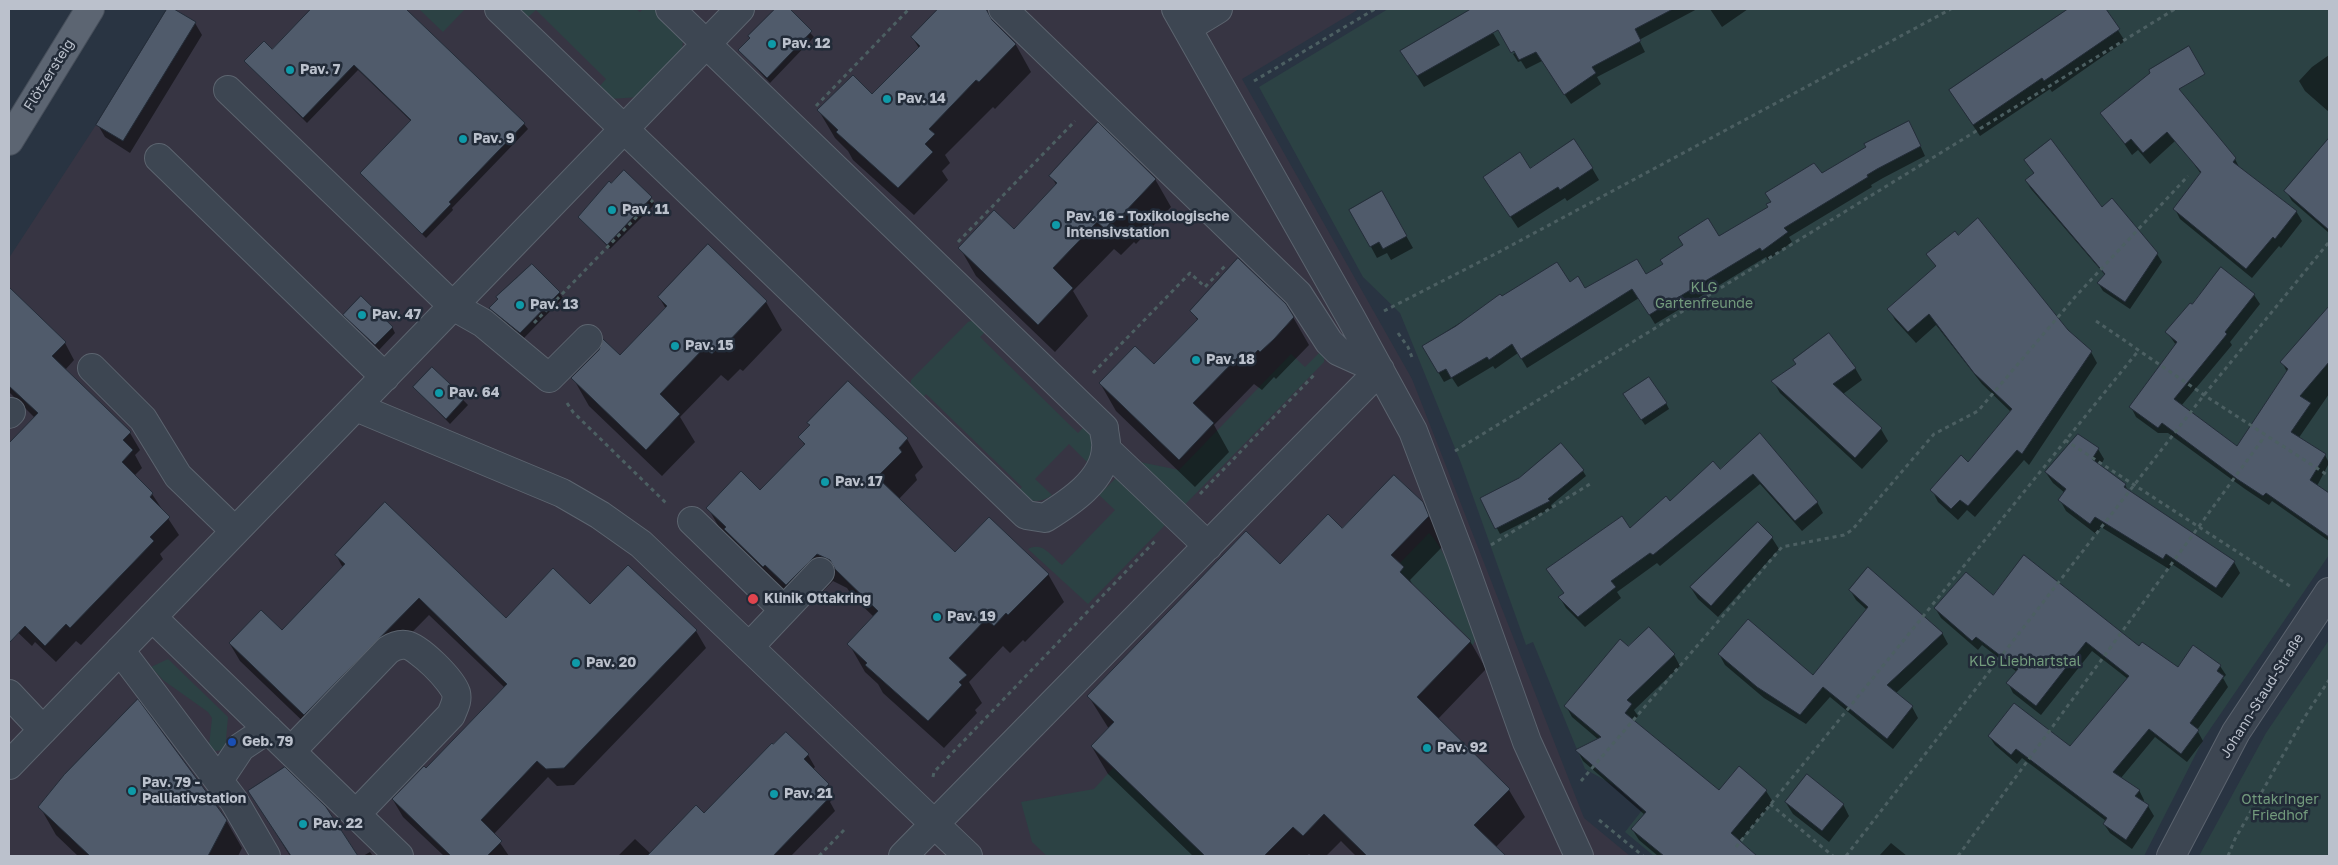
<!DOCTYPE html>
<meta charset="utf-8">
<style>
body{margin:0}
#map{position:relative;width:2338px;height:865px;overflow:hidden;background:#293442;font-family:"Golos Text",sans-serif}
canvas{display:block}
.frame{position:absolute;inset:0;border:10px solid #bbc1cc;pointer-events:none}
</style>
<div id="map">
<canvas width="2338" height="865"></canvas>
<div class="frame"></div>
</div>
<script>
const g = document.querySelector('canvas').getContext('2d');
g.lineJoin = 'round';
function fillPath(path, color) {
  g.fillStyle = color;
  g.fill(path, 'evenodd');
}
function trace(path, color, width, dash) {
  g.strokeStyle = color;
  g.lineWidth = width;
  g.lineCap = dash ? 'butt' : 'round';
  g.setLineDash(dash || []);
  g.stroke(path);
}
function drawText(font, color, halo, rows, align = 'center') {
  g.font = font + ' "Golos Text",sans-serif';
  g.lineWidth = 5;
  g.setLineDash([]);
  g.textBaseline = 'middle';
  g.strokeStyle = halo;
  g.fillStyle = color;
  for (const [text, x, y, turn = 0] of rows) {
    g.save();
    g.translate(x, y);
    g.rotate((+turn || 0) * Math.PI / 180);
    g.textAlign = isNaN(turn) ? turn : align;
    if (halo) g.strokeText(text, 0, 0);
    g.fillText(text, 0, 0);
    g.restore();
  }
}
fillPath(new Path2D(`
 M167 9H1359L1242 79 1412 379 1584 818 1630 856H9V258L96 125Z`), '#373543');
fillPath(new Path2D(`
 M419 9H465L443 32Z
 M515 9H636L640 12 643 9H655L679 32 683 40 682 52 640 97 610 99 598 88 606 79 536 10 526 19Z
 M1388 9H2329V555L2204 738 2144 856H1654L1625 832 1647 804 1585 769 1533 642 1526 645 1461 463 1400 313 1363 277 1259 87Z
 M973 320 988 329 980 337 1078 433 1086 425 1092 429 1093 448 1087 462 1069 444 1035 479 1052 495C1039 505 1028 501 1015 494L1022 487 926 394 921 399 910 386 911 380 968 322Z
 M1320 352 1324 356V362L1088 604 1028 549C1043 541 1051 556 1062 565L1115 510 1099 495 1116 478 1160 519 1179 499 1135 461 1179 470 1291 354 1305 367Z
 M1429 533C1450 554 1465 610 1476 638L1473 645 1469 643 1471 640 1400 572 1404 567 1400 563Z
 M2329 640V856H2199L2266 733Z
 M168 659 228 717 225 750 215 751 209 746 212 718 208 712 163 680 151 667Z
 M1113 768 1205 856H1047L1032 842 1021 802 1094 789Z`), '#2c4244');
fillPath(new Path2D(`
 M169 9 195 23 202 35 130 153 105 137 98 125Z
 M310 9H405L524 124 528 129 452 208 453 210 426 238 361 173 411 121 358 70 307 123 245 61 272 51 312 10Z
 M781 9H788L814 37 770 83 739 50Z
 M939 9H984L994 24 1016 45 1031 72 995 109 993 107 945 155 950 163 942 171 948 180 914 215 853 160 848 151 835 138 819 111 873 95 919 48 912 37Z
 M1474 9H1479L1500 45 1424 87 1401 51Z
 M1492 9H1697L1639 40 1645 52 1597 77 1601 84 1571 104 1542 61 1526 69 1521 61 1518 62 1513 54 1521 50 1489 10Z
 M1710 9H1748L1722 27Z
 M2069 9H2104L2125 41 2052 92 2050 89 1980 136 1950 91Z
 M2329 55V112L2305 91 2299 81 2312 67Z
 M2199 119 2150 164 2138 150 2132 155 2109 122Z
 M1914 132 1925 156 1883 178 1871 185 1872 187 1789 237 1792 242 1768 260 1766 257 1655 324 1639 298 1527 368 1518 353 1495 369 1493 366 1458 387 1452 378 1444 382 1423 346 1501 297 1569 284 1585 290 1646 276 1719 238 1821 175Z
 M2329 140V233L2292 201 2286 191Z
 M2187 154 2235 159 2240 169 2296 211 2302 221 2281 248 2279 246 2252 278 2180 219 2175 209 2201 174Z
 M2026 161 2102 208 2157 254 2162 262 2130 309 2103 291 2098 283 2105 275 2031 189 2026 181 2034 174Z
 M1592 168 1599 180 1567 201 1565 198 1518 228 1492 189 1530 170Z
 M624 172 655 204 610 249 580 217Z
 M1051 176 1155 179 1171 207 1136 244 1134 242 1121 255 1114 249 1073 291 1088 316 1055 352 976 276 960 248 1014 231 1057 186Z
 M1382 193 1413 248 1391 260 1387 253 1377 258 1351 210Z
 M708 246 766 302 782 330 743 371 740 369 728 381 721 375 680 417 695 442 662 476 589 406 573 378 600 351 621 357 666 309 659 297Z
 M1928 254 2067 331 2091 352 2097 363 2029 465 2024 460 1975 517 1967 510 1958 520 1938 502 1932 490 1968 464 2011 412 1982 384 1936 325 1916 343 1895 320 1889 309 1936 267Z
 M517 277 559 292 563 298 524 338 494 314 490 308 499 299 498 297Z
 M13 292 65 343 74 360 65 370 130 433 140 450 135 455 142 468 134 476 152 494 179 535 160 554 163 559 81 645 76 641 56 662 35 642 32 646 9 624V445L35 418 9 392V296Z
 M2254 295 2260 304 2230 342 2232 345 2181 406 2238 448 2287 372 2282 362 2329 308V394L2298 439 2325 455 2329 463 2317 486 2329 495V541L2272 501 2269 505 2245 489 2168 433H2158L2136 417 2131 407 2176 345 2167 332Z
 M1192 311 1293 317 1309 345 1276 379 1274 377 1262 390 1254 384 1214 425 1229 452 1195 487 1116 411 1100 383 1154 366 1198 321Z
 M348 318 392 327 395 333 379 350Z
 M432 368 468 405 450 424 414 387Z
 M1855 368 1862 380 1843 394 1881 429 1888 441 1862 469 1780 393 1773 381Z
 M1628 400 1666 403 1669 409 1645 425Z
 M1760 435 1817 502 1823 513 1802 531 1760 484 1660 566 1657 563 1617 592 1621 598 1585 627 1566 608 1560 598 1565 594 1548 569 1629 529 1720 470Z
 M800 437 907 439 923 467 915 475 917 480 898 500 955 554 1048 574 1064 602 1025 642 1023 640 1010 653 1003 646 969 682 982 703 975 710 977 713 944 748 883 693 878 684 865 672 849 644 874 617 853 597 847 588 833 581 802 612 724 536 708 508 760 492 805 446Z
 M2098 449 2104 459 2100 467 2125 485 2129 492 2234 562 2240 573 2222 598 2172 564 2169 569 2101 527 2096 534 2066 511 2060 500 2065 493 2053 483 2046 473Z
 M1583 471 1586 476 1551 505 1552 508 1500 534 1481 498 1519 479Z
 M1422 503 1444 545 1410 580 1415 589 1470 641 1486 669 1438 719 1509 790 1525 817 1495 848 1504 856H1356L1341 841 1326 856H1312L1309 854 1306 856H1193L1108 774 1092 747 1109 729 1089 697 1280 565 1342 530Z
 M1772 538 1779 549 1718 617 1698 599 1691 588Z
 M336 555 506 620 590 606 696 631 706 648 574 785 557 786 548 777 494 834 509 856H444L403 817 393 800 426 770 505 688 429 615 314 732 240 661 230 644 282 632 343 568Z
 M1850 590 1942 633 1948 644 1895 694 1912 707 1918 718 1893 749 1830 697 1806 724 1764 698 1725 665 1719 654 1813 676 1867 610 1856 600Z
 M1993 597 2139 647 2179 669 2220 666 2226 675 2223 678 2228 687 2197 730 2203 741 2187 762 2155 737 2121 778 2139 790 2144 800 2143 802 2148 806 2154 816 2132 849 2110 833 2104 824 2106 821 2022 758 2017 764 1995 745 1989 736 2070 748 2128 679 2092 651 2041 715 2013 693 2008 683 2017 672 1982 645 1978 650 1941 618 1935 608Z
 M1649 628 1674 655 1680 666 1634 710 1638 716 1633 722 1719 791H1766L1773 802 1739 842 1755 856H1658L1639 840 1632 829 1645 815 1583 761 1577 750 1599 740 1572 717 1566 706Z
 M786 733 808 755 815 767 813 769 828 784 835 796 830 802 835 811 791 856H618L635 839 651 854 704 814Z
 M250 791 325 808 357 856H290Z
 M1786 803 1843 804 1849 816 1829 842 1793 814Z
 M40 807 226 820 242 848 238 856H78L56 835Z
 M1891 843 1907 856H1879Z
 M370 852 373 856H363Z`), '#0007');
const building = new Path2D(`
 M167 9H174L196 22 123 141 96 125Z
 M311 9H406L525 123 449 202 451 204 422 234 360 173 411 120 354 65 303 118 244 61 264 41 272 49Z
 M775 9H790L812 31 767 78 738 50 750 38 748 36Z
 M938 9H986L992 20 1016 44 979 82 976 80 929 129 935 134 925 144 933 152 898 188 836 132 838 130 817 110 853 75 872 94 920 46 911 37Z
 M1471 9H1673L1635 29 1641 41 1592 67 1596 73 1564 95 1536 52 1519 60 1514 51 1511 53 1498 30 1417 76 1400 51Z
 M2068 9H2106L2120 29 2044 81 2042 78 1973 125 1949 90Z
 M2189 46 2205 74 2179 89 2236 158 2233 162 2297 211 2275 239 2273 237 2246 269 2173 209 2201 172 2167 132 2143 153 2131 139 2125 144 2100 113 2150 73 2149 70Z
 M1909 121 1921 146 1877 169 1867 175 1868 177 1784 228 1788 232 1762 251 1760 248 1649 315 1632 289 1521 359 1512 344 1489 360 1487 357 1451 378 1446 369 1438 373 1422 346 1456 326 1500 294 1502 296 1557 262 1570 282 1578 276 1585 288 1637 259 1646 274 1663 264 1660 260 1683 245 1678 237 1708 218 1719 236 1768 207 1766 204 1771 202 1765 193 1814 163 1822 173 1866 147 1864 144Z
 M1098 122 1156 179 1120 217 1117 215 1105 229 1097 222 1053 268 1073 288 1038 325 958 248 994 210 1014 229 1057 183 1049 176Z
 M2329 138V230L2284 191Z
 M1574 139 1593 168 1560 190 1558 187 1510 217 1483 177 1520 152 1530 168Z
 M2051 139 2102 207 2112 198 2158 253 2125 302 2097 283 2105 274 2025 180 2034 173 2024 160Z
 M624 170 652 197 607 245 578 217 609 181 611 183Z
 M1382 191 1407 236 1383 249 1379 242 1370 247 1349 210Z
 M1978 218 2068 330 2092 351 2022 454 2017 450 1968 506 1960 500 1951 509 1930 490 1961 455 1968 462 2012 409 1974 373 1929 314 1908 332 1887 309 1936 266 1926 254 1955 231 1958 235Z
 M708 244 767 301 726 344 724 342 712 354 704 348 660 394 680 414 646 450 571 378 599 350 603 339 620 355 667 306 658 297Z
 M1238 258 1286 304 1294 317 1274 339 1260 352 1258 350 1245 364 1238 357 1193 403 1214 423 1179 460 1099 383 1135 346 1154 364 1198 319 1190 311Z
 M532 264 560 292 520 333 489 308 498 299 496 297Z
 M2221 267 2255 294 2225 332 2227 334 2174 399 2237 446 2288 369 2280 362 2329 306V362L2300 396 2311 403 2291 432 2326 454 2310 480 2329 493V537L2266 493 2263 496 2237 479 2162 423 2158 428 2129 407 2177 342 2165 332 2190 303 2192 304Z
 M9 287 66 342 52 356 131 432 123 440 133 450 122 462 153 493 150 497 170 517 150 537 154 541 70 628 66 624 45 646 25 626 9 643V443L38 413 9 386Z
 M361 296 393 327 375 345 343 315Z
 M1829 333 1856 368 1833 384 1882 428 1855 458 1771 381 1796 364 1793 360Z
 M432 367 465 398 446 419 413 387Z
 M1649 377 1667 403 1641 420 1623 394Z
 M848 381 908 438 899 448 902 452 877 477 955 552 989 517 1049 574 1008 615 1006 613 994 626 986 619 949 658 967 675 959 682 962 685 928 721 865 665 867 663 847 644 878 611 835 569 830 560 817 554 786 585 765 565 763 567 724 529 726 527 706 508 741 471 760 490 805 444 798 437 810 425 807 423Z
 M1760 433 1818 502 1795 521 1753 474 1653 555 1650 553 1611 581 1616 587 1578 617 1558 597 1564 593 1546 569 1622 516 1630 528 1666 496 1670 501 1713 461 1720 469Z
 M2078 434 2099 448 2092 459 2126 484 2124 487 2235 561 2216 588 2166 554 2163 559 2095 517 2090 524 2058 500 2066 489 2045 472Z
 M1561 443 1584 470 1548 499 1550 501 1495 529 1480 498 1519 478Z
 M1394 475 1423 502 1429 516 1391 555 1404 567 1400 572 1471 641 1417 697 1510 789 1474 825 1506 856H1367L1324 814 1303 836 1293 827 1264 856H1205L1091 746 1114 722 1087 696 1246 531 1280 564 1328 514 1342 528Z
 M385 502 506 618 553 568 590 604 628 565 697 630 564 768 546 769 537 761 481 820 502 841 487 856H451L392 799 424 766 426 768 507 684 419 598 304 715 229 643 261 610 282 630 345 564 335 555Z
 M1758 522 1773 537 1711 606 1690 587Z
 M2024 555 2139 646 2142 642 2178 667 2193 645 2221 665 2217 671 2224 676 2190 723 2199 730 2181 754 2149 729 2113 772 2140 790 2135 796 2149 805 2126 840 2103 824 2107 818 2016 749 2011 755 1988 736 2014 703 2070 746 2129 676 2086 642 2036 706 2006 683 2018 669 1976 637 1972 641 1934 608 1966 572 1993 595Z
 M1868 567 1943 633 1887 685 1913 706 1887 739 1823 687 1800 715 1757 687 1718 654 1748 619 1813 675 1868 607 1849 590Z
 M1649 627 1675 654 1627 700 1632 704 1625 713 1719 790 1739 766 1767 790 1731 833 1757 856H1664L1631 829 1646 812 1575 750 1601 737 1564 706 1620 639 1628 646Z
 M138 699 227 820 208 856H90L38 807 64 775Z
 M786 732 809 754 804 759 829 784 822 791 829 798 773 856H647L696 805 704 813 772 743 773 744Z
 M285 767 326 807 358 856H291L248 791Z
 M1807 774 1844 804 1822 831 1785 802Z`);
fillPath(building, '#505b6b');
trace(building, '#242d39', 1);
const minor = new Path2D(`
 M499 9 1026 515 1045 518C1069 503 1105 480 1106 448 1107 442 1104 434 1104 428L670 9
 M1003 9 1298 294 1329 342 1338 351 1380 370
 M1176 9 1351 318 1413 431 1462 560 1527 742 1579 856
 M1187 28 1218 9
 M228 90 453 306 483 323 549 378 588 339
 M159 158 385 377
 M92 368 143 419 178 476 235 531
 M356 407 562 493 600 515 641 544 968 856
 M9 414 11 412
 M1106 449 1208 546
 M692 521 784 610
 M152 617 399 856
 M749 647 820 572
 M120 650 234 801 266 856
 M9 694 43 730
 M291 751 388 650C394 646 399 644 406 645 419 647 452 680 456 693 458 701 454 707 451 715L356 814
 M9 765 740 9
 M219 780 241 747 268 729
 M903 856 1380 370
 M2171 856 2236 732 2329 592`);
const major = new Path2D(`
 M9 141 90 9`);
trace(minor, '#5c646f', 30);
trace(major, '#474f5b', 30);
trace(new Path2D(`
 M1254 81 1375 9
 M816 106 909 9
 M958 242 1075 121
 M1384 311 1499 252 1951 9
 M2096 321 2204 395 2329 476
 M534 323 653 200
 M1398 333 1408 347 1413 360
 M1093 373 1190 273 1205 287 1225 266
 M567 403 573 412 666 503
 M2065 440 2293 588
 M1455 451 2175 9
 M1200 494 1315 374
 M1491 545 1590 484
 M933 777 934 772 1156 540
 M1581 781 1782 547 1844 535 1852 530 1934 434 1978 411 2075 297 2188 176
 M1770 804 1833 856
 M1599 820 1643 856
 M1736 847 2139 350
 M819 856 845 829
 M1846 856 2204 395 2329 242
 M1958 856 2265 436
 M2228 856 2235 839 2304 718 2329 680`), '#4c5f62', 3, [4, 4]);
trace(minor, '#3d4652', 28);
trace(major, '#5c6572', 28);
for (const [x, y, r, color] of [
 [772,44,5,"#0f9aa8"],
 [290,70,5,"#0f9aa8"],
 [887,99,5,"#0f9aa8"],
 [463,139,5,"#0f9aa8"],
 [612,210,5,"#0f9aa8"],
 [1056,225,5,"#0f9aa8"],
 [520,305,5,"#0f9aa8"],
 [362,315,5,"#0f9aa8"],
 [675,346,5,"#0f9aa8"],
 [1196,360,5,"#0f9aa8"],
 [439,393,5,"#0f9aa8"],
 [825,482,5,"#0f9aa8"],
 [753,599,6,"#e0444e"],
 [937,617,5,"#0f9aa8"],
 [576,663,5,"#0f9aa8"],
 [232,742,5,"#1a4fb4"],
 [1427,748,5,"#0f9aa8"],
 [132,791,5,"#0f9aa8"],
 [774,794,5,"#0f9aa8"],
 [303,824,5,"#0f9aa8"]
]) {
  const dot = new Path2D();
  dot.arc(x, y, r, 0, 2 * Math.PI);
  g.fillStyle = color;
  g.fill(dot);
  trace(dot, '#222b38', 2);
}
drawText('bold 14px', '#bbc1cc', '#222b38', [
 ["Pav. 12",782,44],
 ["Pav. 7",300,70],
 ["Pav. 14",897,99],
 ["Pav. 9",473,139],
 ["Pav. 11",622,210],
 ["Pav. 16 - Toxikologische",1066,217],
 ["Intensivstation",1066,233],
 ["Pav. 13",530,305],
 ["Pav. 47",372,315],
 ["Pav. 15",685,346],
 ["Pav. 18",1206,360],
 ["Pav. 64",449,393],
 ["Pav. 17",835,482],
 ["Klinik Ottakring",764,599],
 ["Pav. 19",947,617],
 ["Pav. 20",586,663],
 ["Geb. 79",242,742],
 ["Pav. 92",1437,748],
 ["Pav. 79 -",142,783],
 ["Palliativstation",142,799],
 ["Pav. 21",784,794],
 ["Pav. 22",313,824]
], 'left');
drawText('14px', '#bbc1cc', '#222b38', [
 ["Flötzersteig",49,75,-58],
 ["Johann-Staud-Straße",2262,696,-58]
]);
drawText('14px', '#739b7d', '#222b38', [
 ["KLG",1704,288],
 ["Gartenfreunde",1704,304],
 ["KLG Liebhartstal",2025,662],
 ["Ottakringer",2280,800],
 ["Friedhof",2280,816]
]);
</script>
